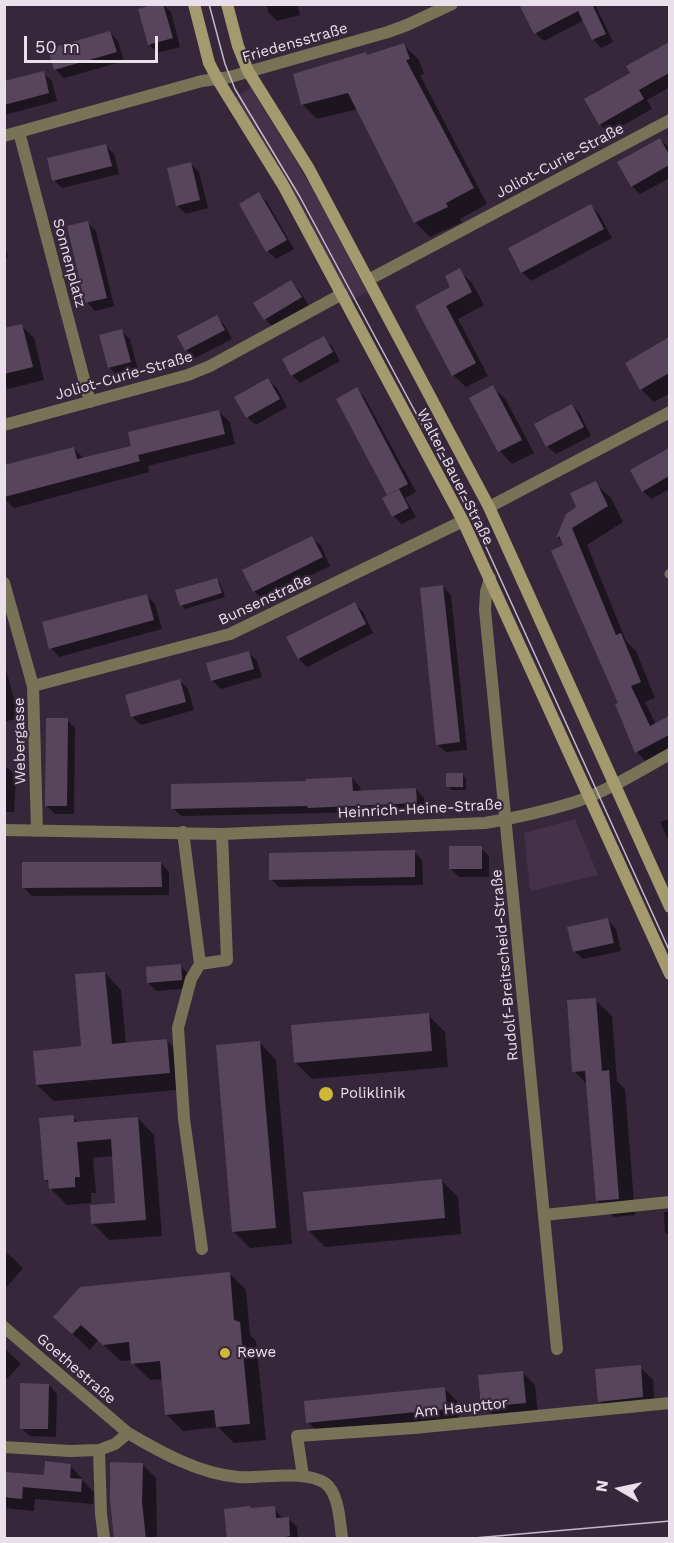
<!DOCTYPE html>
<meta charset="utf-8">
<style>
body{margin:0}
#map{position:relative;width:674px;height:1543px;overflow:hidden;background:#36273a;font-family:"Work Sans",sans-serif}
canvas{display:block}
.frame{position:absolute;inset:0;border:6px solid #eae0ec;pointer-events:none}
.north{position:absolute;left:590px;top:1459px;width:60px;height:60px;-webkit-text-stroke:4px #36273a;paint-order:stroke;rotate:279deg;font-size:16px;font-weight:700;line-height:24px;text-align:center;color:#eae0ec}
.north::after{content:'';display:block;margin:auto;width:21px;height:27px;background:#eae0ec;clip-path:polygon(50% 0,100% 100%,50% 72%,0 100%)}
.scale{position:absolute;left:24px;top:36px;width:134px;height:27px;box-sizing:border-box;border:3px solid #eae0ec;border-top:0;padding-left:8px;font-size:18px;line-height:21px;white-space:nowrap;color:#eae0ec;-webkit-text-stroke:4px #36273a;paint-order:stroke}
</style>
<div id="map">
<canvas width="674" height="1543"></canvas>
<div class="frame"></div>
<div class="north">N</div>
<div class="scale">50 m</div>
</div>
<script>
const g = document.querySelector('canvas').getContext('2d');
g.lineJoin = 'round';
function fillPath(path, color) {
  g.fillStyle = color;
  g.fill(path, 'evenodd');
}
function trace(path, color, width, dash) {
  g.strokeStyle = color;
  g.lineWidth = width;
  g.lineCap = dash ? 'butt' : 'round';
  g.setLineDash(dash || []);
  g.stroke(path);
}
function drawText(font, color, halo, rows, align = 'center') {
  g.font = font + ' "Work Sans",sans-serif';
  g.lineWidth = 4.5;
  g.setLineDash([]);
  g.textBaseline = 'middle';
  g.strokeStyle = halo;
  g.fillStyle = color;
  for (const [text, x, y, turn = 0] of rows) {
    g.save();
    g.translate(x, y);
    g.rotate((+turn || 0) * Math.PI / 180);
    g.textAlign = isNaN(turn) ? turn : align;
    if (halo) g.strokeText(text, 0, 0);
    g.fillText(text, 0, 0);
    g.restore();
  }
}
fillPath(new Path2D(`
 M251 88 312 188 367 292 351 301 234 98Z
 M575 819 598 875 530 891 524 833Z`), '#453149');
fillPath(new Path2D(`
 M163 4 171 12 180 47 157 53 149 44Z
 M266 4H297L300 15 277 21 269 13Z
 M528 4H595L613 42 601 48 593 39 584 20 544 41 535 33Z
 M110 32 118 41 124 61 64 78 55 69Z
 M670 44V87L647 100 652 109 609 133 600 124 632 73 628 66Z
 M404 45 419 60 424 74 420 75 487 204 460 219 462 222 430 237 415 222 358 109 317 119 302 104 368 57Z
 M43 73 52 81 57 101 4 115V83Z
 M660 140 670 148V178L640 194 632 186Z
 M105 145 114 154 119 174 62 188 54 180Z
 M190 163 199 172 208 208 186 214 177 205Z
 M259 194 267 202 294 249 276 259 268 251Z
 M591 206 599 214 612 238 531 281 522 272Z
 M88 223 96 231 114 306 95 311 87 302Z
 M4 242 8 257 4 258Z
 M459 270 472 283 484 305 458 319 488 376 466 387 453 375 417 306 452 287Z
 M291 282 299 290 309 306 274 328 265 319 255 303Z
 M217 317 225 326 232 339 195 358 186 350Z
 M21 325 34 338 44 380 8 389 4 386V330Z
 M121 331 130 339 138 370 118 376 109 367Z
 M323 338 332 346 340 361 300 383 292 375Z
 M668 340 670 342V393L654 402 641 389 627 363Z
 M268 380 277 388 287 407 256 425 247 417Z
 M493 387 506 400 534 453 512 464 500 451 471 398Z
 M356 389 365 398 416 492 405 498 416 517 402 524 393 516 390 496Z
 M572 405 580 414 591 436 556 454 547 446Z
 M219 412 230 422 235 444 148 466 149 472 14 508 4 498V466L74 448 84 459 133 447Z
 M670 450V489L651 499 643 491 632 470Z
 M595 483 611 498 623 522 587 545 626 641 636 651 655 698 645 702 656 725 670 717V758L652 768 637 752 565 546 558 538 567 515 578 508Z
 M312 538 321 546 330 566 262 599 254 591Z
 M217 579 220 583 225 597 185 609 181 605Z
 M443 587 451 595 467 750 446 752 437 744Z
 M147 596 155 604 162 629 59 657 51 648Z
 M354 603 363 612 373 633 307 667 299 659 288 638Z
 M248 652 257 661 262 677 221 689 212 680Z
 M4 662 19 718 4 722Z
 M180 681 188 689 194 710 141 725 132 717Z
 M67 720 75 728 74 814H55L46 805Z
 M4 768H8L16 776 14 812H4Z
 M463 775 466 779V790H452L448 786Z
 M352 778 360 787 361 792 416 789 424 798 425 811 181 816 173 808 308 783Z
 M670 818V844L660 822Z
 M481 848 489 856V877H459L450 868Z
 M414 852 422 860 423 885 279 887 271 879Z
 M161 863 169 872V895L32 896 23 887Z
 M608 920 616 929 621 951 583 959 574 951Z
 M180 966 189 974 190 988 157 991 148 983Z
 M105 973 121 990 126 1044 167 1041 183 1057 186 1089 54 1101 37 1085 83 1048Z
 M595 1000 612 1016 617 1081 625 1089 635 1215 614 1217 597 1201 588 1085 574 1071Z
 M428 1015 445 1032 448 1067 312 1079 295 1062Z
 M260 1043 276 1060 292 1244 250 1248 233 1231Z
 M73 1117 79 1123 138 1118 154 1135 162 1236 109 1240 93 1223 117 1205 113 1156 93 1158 96 1193H91V1203L67 1205 50 1188V1184L45 1180Z
 M441 1180 458 1197 461 1234 325 1247 308 1230Z
 M664 1212H670V1236L665 1232Z
 M4 1250 23 1268 6 1288 4 1287Z
 M229 1273 246 1290 250 1335 256 1341 266 1440 234 1443 218 1427 183 1431 166 1414 163 1379 150 1380 133 1363V1360L121 1361 98 1340 90 1350 55 1317Z
 M4 1348 21 1364 4 1382Z
 M640 1367 653 1380 655 1410 612 1414 600 1401Z
 M523 1373 535 1385 538 1415 496 1419 483 1406Z
 M49 1385 57 1394 56 1437 30 1436 21 1428Z
 M444 1388 457 1401 459 1421 321 1435 308 1422Z
 M142 1464 156 1478 157 1538H116Z
 M70 1465 94 1493 93 1504 35 1499 34 1511 4 1508V1473L45 1477Z
 M274 1508 283 1519 288 1518 297 1527 298 1538H229Z`), '#0007');
fillPath(new Path2D(`
 M155 4H163L173 38 148 45 138 9Z
 M519 4H592L606 34 592 40 578 11 534 34Z
 M110 31 117 52 54 70 48 49Z
 M669 42V73L639 90 644 99 599 125 584 99 630 73 626 66Z
 M404 43 410 59 406 60 474 188 446 203 448 207 414 223 348 93 301 105 293 74 366 52 367 55Z
 M44 71 49 93 4 105V81Z
 M660 138 669 155V165L631 187 617 162Z
 M106 144 112 166 52 181 47 158Z
 M191 162 200 200 176 206 167 168Z
 M259 192 287 240 266 252 239 204Z
 M591 204 604 229 521 273 508 248Z
 M88 221 107 298 85 303 67 226Z
 M460 268 472 292 446 306 476 363 452 376 415 306 450 287 445 276Z
 M291 280 302 297 264 320 253 303Z
 M217 315 225 330 185 351 177 336Z
 M22 324 33 367 4 374V328Z
 M122 329 131 362 108 368 99 335Z
 M324 336 333 352 291 376 282 359Z
 M669 337V373L640 390 625 363Z
 M268 378 280 399 246 418 234 397Z
 M493 385 522 440 498 452 469 398Z
 M357 387 408 484 387 495 336 399Z
 M572 404 584 427 546 447 534 424Z
 M219 410 225 434 138 455 140 461 4 497V465L74 447 77 459 131 446 128 432Z
 M669 448V476L642 492 630 470Z
 M596 481 608 506 572 528 616 635 621 633 641 682 631 686 650 726 669 716V735L635 753 615 704 618 703 551 551 563 545 559 536 556 538 566 514 576 507 570 493Z
 M399 489 409 508 392 517 382 498Z
 M312 536 323 557 253 592 242 570Z
 M217 578 222 593 180 606 175 590Z
 M443 585 460 742 436 745 420 588Z
 M147 594 154 620 49 649 42 622Z
 M355 602 366 624 298 659 286 637Z
 M249 651 254 669 211 681 206 663Z
 M180 679 186 702 131 717 125 695Z
 M46 718H68L67 806H45Z
 M446 773H463V787H446Z
 M352 777 353 791 416 788 417 803 308 808 307 806 171 809V784L306 781V779Z
 M449 846H482V869H449Z
 M415 850V877L269 880V853Z
 M22 862H161L162 887 22 888Z
 M608 918 614 943 573 952 567 927Z
 M181 964 182 980 147 983 146 967Z
 M105 972 112 1044 167 1039 170 1073 36 1085 33 1051 81 1046 75 974Z
 M596 998 602 1071 609 1070 619 1199 596 1201 585 1071 572 1072 567 1000Z
 M429 1013 432 1051 294 1063 291 1025Z
 M260 1041 276 1228 232 1232 216 1045Z
 M74 1115V1122L138 1117 146 1220 91 1224 90 1205 115 1203 111 1139 77 1142 80 1177H75V1187L49 1189 48 1180H44L39 1118Z
 M442 1179 445 1218 307 1231 303 1192Z
 M230 1272 234 1320 240 1322 250 1424 216 1427 214 1410 165 1415 160 1361 131 1364 129 1342 103 1345 81 1325 72 1334 53 1317 80 1287Z
 M641 1365 643 1397 598 1402 595 1369Z
 M523 1371 526 1403 481 1407 478 1375Z
 M20 1383 49 1384 48 1429H20Z
 M445 1387 447 1409 306 1423 304 1401Z
 M45 1461 71 1464 70 1478 82 1479 81 1492 23 1487 22 1499 4 1497V1472L44 1475Z
 M110 1462 143 1463 142 1502 146 1539H114L110 1500Z
 M250 1506 251 1508 275 1506 276 1518 289 1517 290 1536 277 1539H227L224 1509Z`), '#57465b');
trace(new Path2D(`
 M669 574 670 573`), '#787357', 9);
trace(new Path2D(`
 M19 132 90 402
 M4 136 202 81 230 77 388 32 407 25 452 4
 M368 280 670 120
 M4 425 188 375 210 366 342 294
 M489 507 670 412
 M490 578 486 592 485 610 557 1349
 M4 583 33 686 37 831
 M33 686 230 634 463 521
 M4 830 222 834 485 823C515 818 546 811 575 802 608 791 639 771 670 754
 M183 832 200 964
 M544 1215 670 1202
 M202 1249 184 1119 178 1028 191 979 200 964 227 960 222 834
 M4 1327 128 1433
 M4 1447 70 1451 99 1450
 M303 1476 297 1436 414 1428 670 1403
 M104 1538 101 1514 99 1450 115 1444 128 1433C160 1452 200 1474 238 1477 263 1479 303 1469 325 1483 339 1493 340 1523 342 1538`), '#787357', 12);
trace(new Path2D(`
 M194 4 209 63 218 80 283 185 463 521 670 974
 M227 4 238 46 248 71 309 169 489 507 670 907`), '#a39a6e', 12);
trace(new Path2D(`
 M209 4 225 64 235 89 300 197 476 525 670 952
 M474 1538 670 1521`), '#c4b9c7', 1.5);
for (const [x, y, r, color] of [
 [326,1094,8,"#cfb837"],
 [225,1353,6,"#cfb837"]
]) {
  const dot = new Path2D();
  dot.arc(x, y, r, 0, 2 * Math.PI);
  g.fillStyle = color;
  g.fill(dot);
  trace(dot, '#36273a', 2);
}
drawText('15px', '#eae0ec', '#36273a', [
 ["Friedensstraße",295,43,-16],
 ["Joliot-Curie-Straße",560,161,-28],
 ["Sonnenplatz",69,263,75],
 ["Joliot-Curie-Straße",124,376,-16],
 ["Walter-Bauer-Straße",455,477,63],
 ["Bunsenstraße",265,600,-25],
 ["Webergasse",20,741,-91],
 ["Heinrich-Heine-Straße",420,809,-3],
 ["Rudolf-Breitscheid-Straße",505,965,-95],
 ["Goethestraße",76,1369,41],
 ["Am Haupttor",461,1408,-6]
]);
drawText('15px', '#eae0ec', '#36273a', [
 ["Poliklinik",340,1094],
 ["Rewe",237,1353]
], 'left');
</script>
